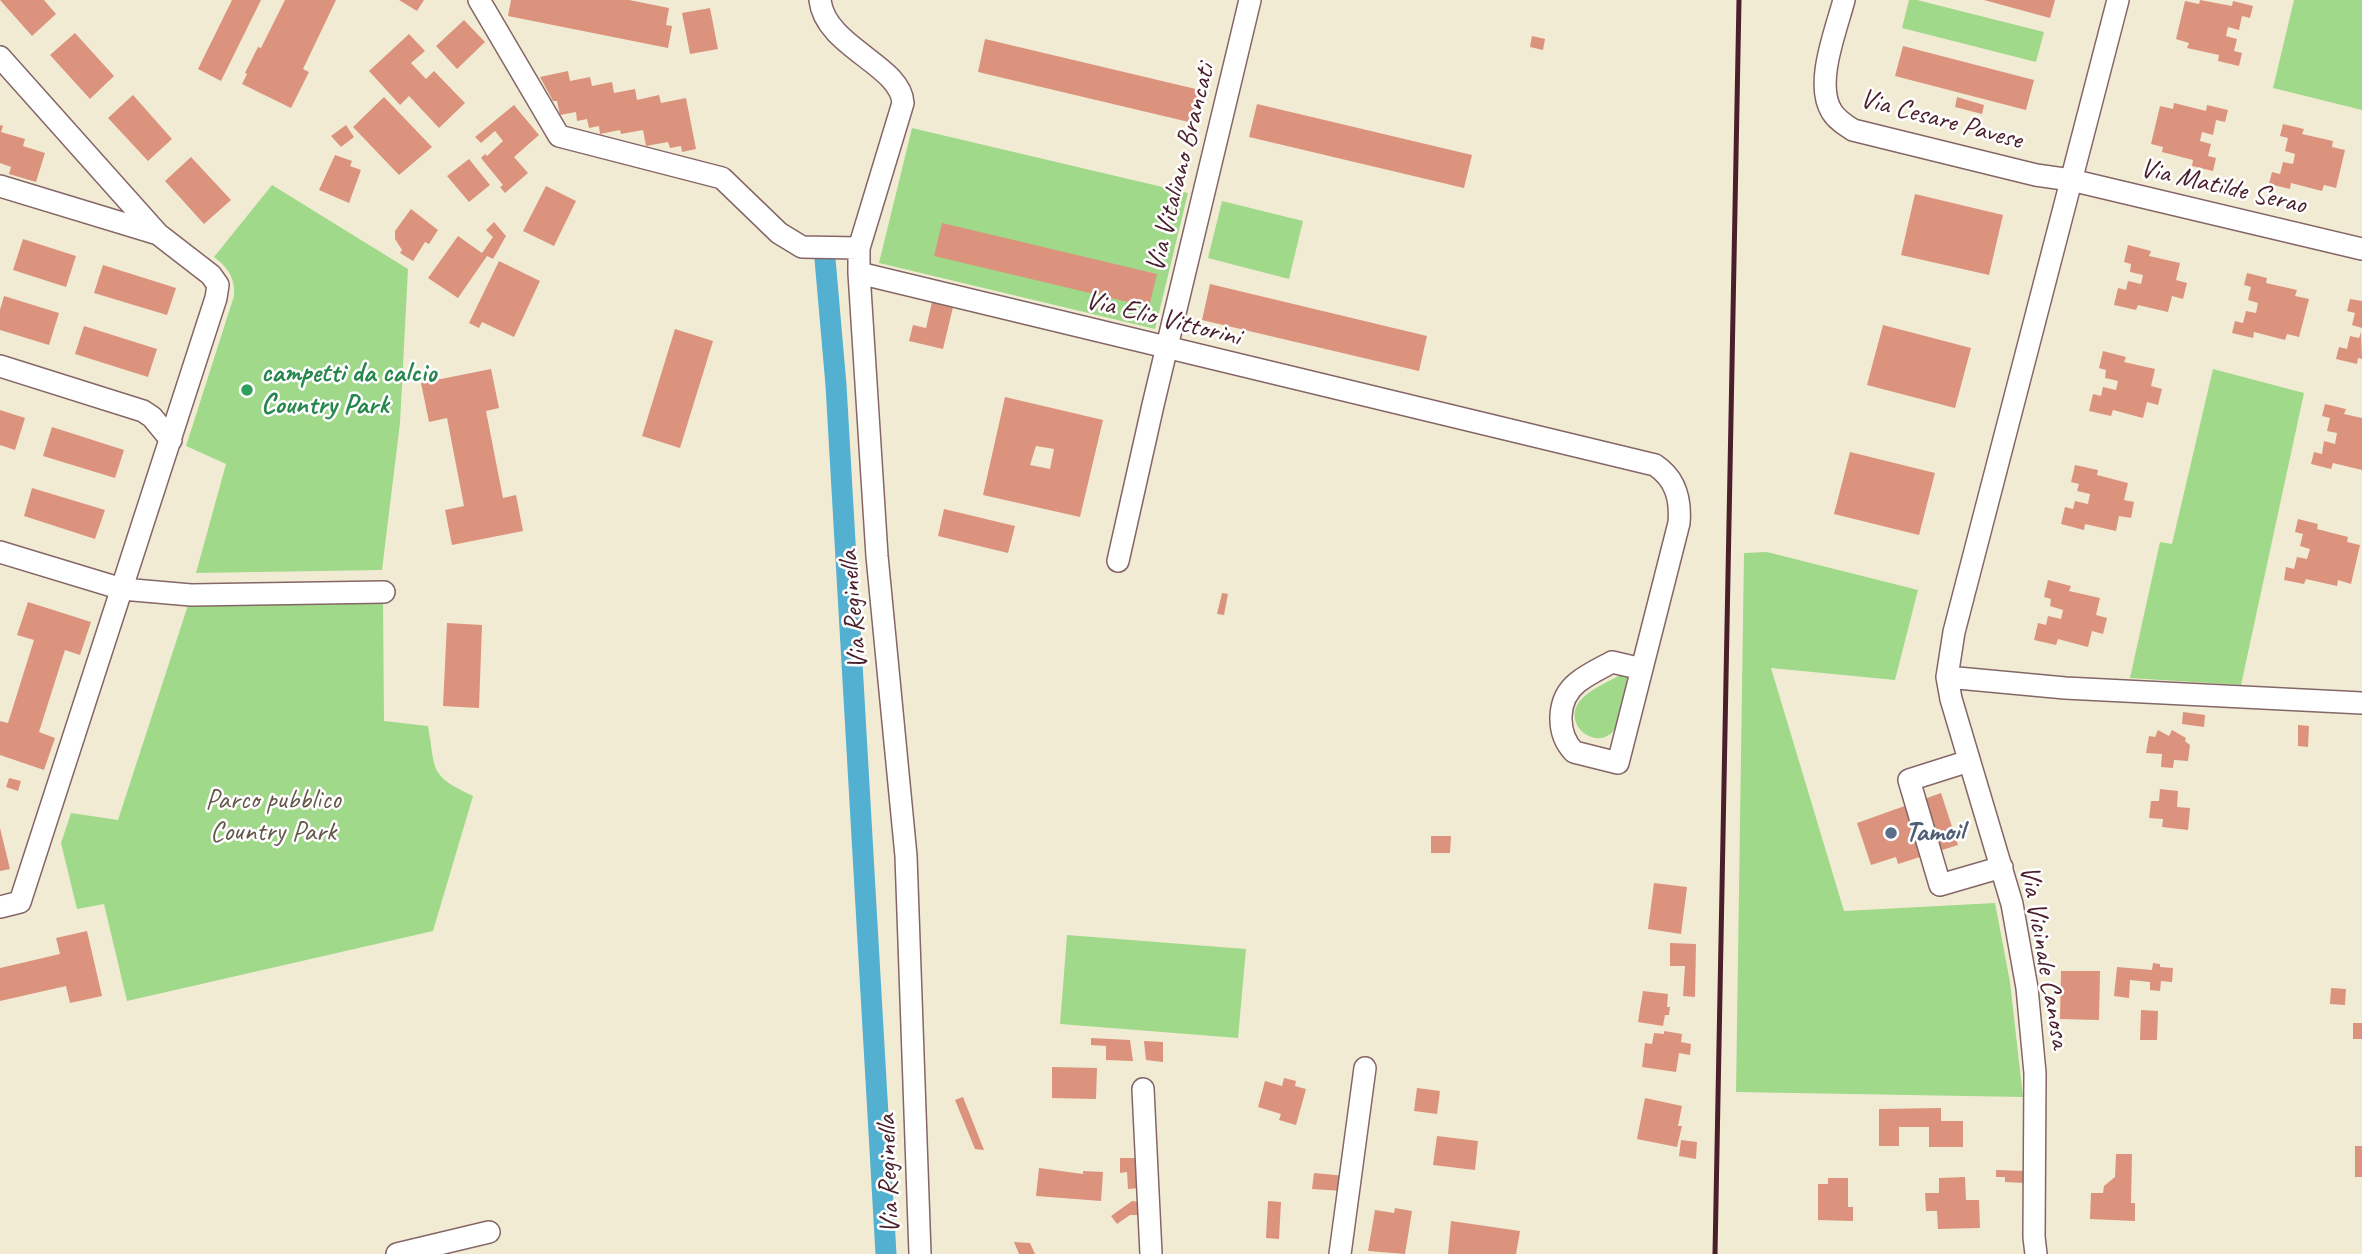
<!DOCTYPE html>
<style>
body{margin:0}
canvas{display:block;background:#f2ebd4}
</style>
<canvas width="2362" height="1254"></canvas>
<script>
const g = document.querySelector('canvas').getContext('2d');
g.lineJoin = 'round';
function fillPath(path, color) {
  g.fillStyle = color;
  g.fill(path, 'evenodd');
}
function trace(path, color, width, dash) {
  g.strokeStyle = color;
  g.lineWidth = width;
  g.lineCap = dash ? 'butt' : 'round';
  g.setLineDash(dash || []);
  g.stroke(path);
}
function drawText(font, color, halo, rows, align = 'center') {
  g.font = font + ' Caveat,sans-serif';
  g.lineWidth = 5;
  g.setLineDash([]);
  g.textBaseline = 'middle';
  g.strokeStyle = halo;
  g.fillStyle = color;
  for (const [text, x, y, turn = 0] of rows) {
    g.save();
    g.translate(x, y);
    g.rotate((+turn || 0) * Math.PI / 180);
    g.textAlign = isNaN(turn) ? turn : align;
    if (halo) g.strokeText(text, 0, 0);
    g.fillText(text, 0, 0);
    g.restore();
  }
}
fillPath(new Path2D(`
 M1909 0H1917L2044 32 2036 62 1902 28Z
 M2294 0H2362V110L2273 88Z
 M912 128 1188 193 1155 329 879 263Z
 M272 185 408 269 400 423 382 570 196 573 226 464 186 446 234 296C235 277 228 268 214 257Z
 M1222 201 1303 221 1289 279 1208 258Z
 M2213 369 2304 393 2241 685 2130 678 2160 542 2172 544Z
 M1767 552 1918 590 1895 680 1771 668 1844 911 1995 903 2010 982 2023 1097 1736 1092 1744 553Z
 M383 599 384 721 428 726C436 772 429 775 473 796L433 931 127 1001 104 904 77 909 61 843 71 813 118 820 188 605Z
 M1620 675 1626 676 1628 682C1625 694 1622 720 1615 729 1598 753 1562 725 1579 702 1588 690 1608 682 1620 675Z
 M1067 935 1246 949 1238 1038 1060 1024Z`), '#a1d98b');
trace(new Path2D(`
 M825 259 836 385 886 1254`), '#53b0d1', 21);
fillPath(new Path2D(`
 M0 0H44L56 14 32 36Z
 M232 0H261L221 81 198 69Z
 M285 0H336L303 69 309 72 291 108 242 84 247 74 245 73 258 47 261 48Z
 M399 0H424L417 11Z
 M511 0H629L669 8 666 25 672 26 668 48 508 16Z
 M1984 0H2055L2050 18Z
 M2200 0 2232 6 2233 1 2253 6 2250 18 2242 16 2239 30 2228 27 2226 36 2237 39 2234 51 2242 53 2239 66 2218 61 2219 55 2187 48 2189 43 2176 39 2185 1 2199 4Z
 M710 8 718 49 690 54 682 13Z
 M464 20 485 42 457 69 436 46Z
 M75 33 114 76 90 99 50 55Z
 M409 34 425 51 411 63 426 79 434 71 465 103 439 128 409 96 400 105 369 71Z
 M1532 36 1545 39 1543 50 1530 47Z
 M985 39 1200 90 1193 123 978 72Z
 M1903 46 2034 80 2026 110 1895 76Z
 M568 71 570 81 590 77 592 86 612 82 614 93 635 89 637 100 659 95 661 103 686 98 696 149 682 152 681 146 670 148 668 142 646 146 643 130 621 134 620 130 600 134 599 126 589 128 587 119 577 121 576 112 560 115 557 101H553L540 77Z
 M133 95 172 139 148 161 108 118Z
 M384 97 432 147 399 175 353 127Z
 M1957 97 1984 105 1982 114 1955 107Z
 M2174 103 2206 111 2207 105 2228 110 2225 122 2216 120 2213 135 2202 132 2200 141 2211 144 2208 156 2216 158 2213 171 2192 166 2193 160 2162 152 2163 147 2151 144 2160 106 2173 109Z
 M1257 104 1472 155 1464 188 1249 137Z
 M514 105 539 135 514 157 528 173 505 193 500 187 503 185 481 158 485 154 487 156 503 141 495 131 481 143 475 137Z
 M2283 124 2304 129 2302 134 2333 141 2332 147 2345 150 2336 188 2324 185 2322 191 2291 183 2290 189 2269 184 2272 172 2280 174 2283 162 2293 164 2295 154 2285 151 2288 138 2280 136Z
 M0 125 3 126 1 132 25 139 23 146 45 153 36 182 9 174 11 167 0 163Z
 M346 125 354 137 341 147 331 136Z
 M335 155 352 161 350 166 361 170 349 203 319 190Z
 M191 157 231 200 204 224 165 181Z
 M469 159 490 185 469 202 447 176Z
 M546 186 576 201 554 246 523 231Z
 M1915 194 2003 215 1989 275 1901 255Z
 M411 209 438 230 429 244 425 242 413 261 400 253 402 250 395 239V231Z
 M494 222 506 236 493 259 487 256 458 298 428 278 458 236 482 253 493 237 486 230Z
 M942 223 1157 274 1149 307 934 256Z
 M23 239 76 256 66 287 13 270Z
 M2128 245 2151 251 2149 256 2180 263 2176 280 2187 283 2183 299 2172 296 2168 312 2138 305 2136 310 2114 305 2118 288 2126 290 2128 281 2141 284 2143 275 2130 272 2131 264 2124 262Z
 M499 261 540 281 514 337 482 322 479 328 469 323Z
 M103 265 176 288 167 315 94 293Z
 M2247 273 2267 278 2266 283 2297 290 2295 296 2309 299 2299 337 2287 334 2285 340 2254 332 2253 338 2232 333 2235 321 2243 323 2246 311 2256 313 2258 303 2248 300 2251 287 2244 285Z
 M1210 284 1427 336 1419 371 1202 320Z
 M4 296 59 313 49 345 0 330V310Z
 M2350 299 2362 301V328L2352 325 2355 313 2347 311Z
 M932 302 953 307 943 349 909 341 913 325 926 328Z
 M1883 325 1971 348 1955 408 1867 385Z
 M84 326 157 349 148 377 75 354Z
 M675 329 713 341 680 448 642 436Z
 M2361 332 2362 359 2358 358 2357 364 2336 359 2339 347 2347 349 2350 336 2359 338Z
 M2103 351 2126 357 2124 362 2155 369 2151 386 2162 389 2158 405 2147 402 2143 418 2113 410 2111 416 2089 411 2093 394 2101 396 2103 387 2116 390 2118 381 2105 378 2106 370 2099 368Z
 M491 369 499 408 486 411 503 498 516 495 523 531 452 545 445 510 464 506 447 418 429 422 421 383Z
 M1005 397 1103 420 1080 517 983 495ZM1036 446 1054 449 1050 469 1030 465Z
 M2325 404 2346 409 2344 414 2362 418V470L2333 463 2331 469 2311 464 2314 452 2322 454 2324 441 2335 444 2337 433 2327 431 2330 418 2322 416Z
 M0 410 25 418 15 450 0 445Z
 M52 427 124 450 115 478 43 456Z
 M1850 452 1935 473 1919 535 1834 514Z
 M2075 465 2098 470 2097 475 2128 483 2124 500 2134 502 2131 518 2119 516 2116 531 2085 524 2084 530 2061 524 2065 507 2073 509 2075 501 2088 504 2090 494 2077 491 2079 484 2071 482Z
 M32 488 105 510 95 539 24 516Z
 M944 509 1015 526 1008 553 938 536Z
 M2298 519 2318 524 2317 529 2348 537 2347 542 2360 545 2351 584 2338 580 2337 586 2306 579 2304 584 2284 580 2286 567 2294 569 2297 557 2307 559 2310 549 2300 546 2303 534 2295 532Z
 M2048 580 2071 586 2069 591 2100 598 2096 615 2107 618 2103 634 2092 631 2088 647 2058 639 2056 645 2034 640 2038 623 2046 625 2048 616 2061 619 2063 610 2050 606 2051 599 2044 597Z
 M1222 593 1228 594 1224 615 1217 614Z
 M28 602 91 622 80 655 65 650 39 732 55 738 44 770 0 755V721L8 723 34 640 17 635Z
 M447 623 482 625 479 708 443 706Z
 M2183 712 2205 715 2204 727 2182 724Z
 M2298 725 2309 726 2308 747 2298 746Z
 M2158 730 2169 736 2172 730 2186 738 2185 741 2190 745 2188 761 2174 760 2173 768 2161 767 2162 754 2146 753 2149 736 2155 737Z
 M9 778 21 781 18 791 6 787Z
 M2160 789 2178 791 2177 807 2190 808 2188 830 2162 827 2163 819 2149 818 2151 801H2159Z
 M1941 793 1958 845 1898 864 1896 857 1871 865 1857 823Z
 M0 828 10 869 0 871Z
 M1431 836H1451L1450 853H1431Z
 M1654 883 1687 887 1681 934 1648 929Z
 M87 931 102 996 70 1003 66 986 0 1001V968L60 954 56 938Z
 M1670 943 1696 944 1695 997 1683 996 1685 966H1670Z
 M2153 963 2160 964V967L2173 968 2172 982 2161 981 2160 991 2150 990V982L2130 980 2129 998 2114 996 2117 967 2152 970Z
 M2061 971H2100L2099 1020 2060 1019Z
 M2331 988 2346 989 2345 1005 2330 1004Z
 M1643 991 1668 994 1667 1007H1670L1669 1015H1665L1663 1026 1638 1022Z
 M2141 1010 2158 1011 2157 1040H2140Z
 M2353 1023H2362V1039H2353Z
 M1664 1031 1682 1034 1681 1042 1691 1044 1690 1055 1679 1053 1676 1072 1642 1067 1645 1043 1652 1044 1654 1033 1664 1034Z
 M1091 1038 1130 1040 1133 1061 1106 1060V1046L1091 1045Z
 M1144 1041 1163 1042V1062L1146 1060Z
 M1052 1067 1097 1068 1096 1099 1052 1098Z
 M1284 1078 1296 1081 1295 1086 1306 1089 1296 1125 1279 1120 1281 1114 1258 1107 1265 1081 1282 1086Z
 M1417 1088 1440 1091 1437 1114 1414 1111Z
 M963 1097 984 1150 975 1149 955 1100Z
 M1645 1098 1682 1106 1678 1126H1682L1677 1147 1637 1139Z
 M1941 1108V1121H1963V1147H1929V1127H1899V1146H1879V1109Z
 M1437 1136 1478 1141 1475 1170 1433 1165Z
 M1681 1140 1697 1142 1696 1159 1679 1156Z
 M2355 1146H2362V1177H2355Z
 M2116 1154H2132L2131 1203H2135V1221L2090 1219 2091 1193H2103L2104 1186 2115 1177Z
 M1120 1158H1138L1140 1188 1128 1189 1127 1172 1120 1173Z
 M1039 1168 1083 1174V1171L1103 1172 1101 1201 1036 1196Z
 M1996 1170 2025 1171 2024 1183 2005 1182V1177H1996Z
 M1314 1173 1346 1176 1343 1191 1312 1189Z
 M1965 1177 1966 1200H1979L1980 1228 1938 1229 1937 1211H1926L1925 1193H1939V1178Z
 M1828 1178H1848V1207H1853V1221L1818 1220V1184H1828Z
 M1132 1201 1140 1202V1215H1130L1117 1224 1111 1216Z
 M1268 1201 1281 1202 1279 1239 1266 1238Z
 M1395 1208 1412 1211 1405 1254 1368 1251 1375 1210 1394 1213Z
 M1451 1221 1520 1231 1516 1254H1448Z
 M1014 1242 1030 1243 1035 1254H1019Z`), '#db937d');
const minor = new Path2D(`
 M479 0 559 136 722 178 779 233 802 247 859 248
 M820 0C825 47 901 65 903 103L859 248V273L877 556 906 856 920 1254
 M1844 0C1836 31 1814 84 1832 112 1837 120 1845 125 1853 130L2036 175 2071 180 2362 249
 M0 57 158 234 211 275 218 285 216 298 20 902 0 907
 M0 186 158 234
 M859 273 1655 465C1676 479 1681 499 1679 523L1618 763 1574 752C1556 733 1556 699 1578 682 1588 674 1601 668 1612 662L1642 669
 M0 366 143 411 152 417 171 440
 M0 552 122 589 191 595 384 592
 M1118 561 1153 405 1250 0
 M1947 677 2065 688 2362 703
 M1969 761 1909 780 1940 885 2002 867
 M1143 1089 1151 1254
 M397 1254 489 1232
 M1340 1254 1365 1068
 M2036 1254 2034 1237 2035 1073 2027 988 2012 904 1951 699 1947 677 1954 632 2118 0`);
trace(minor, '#856666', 24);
trace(minor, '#fff', 21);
trace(new Path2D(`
 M1715 1254 1739 0`), '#4a1f2b', 5);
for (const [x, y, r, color] of [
 [247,390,7,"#2e9e5b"],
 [1891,833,7,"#5c6f8a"]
]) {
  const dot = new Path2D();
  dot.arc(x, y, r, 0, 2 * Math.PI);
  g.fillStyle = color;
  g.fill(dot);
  trace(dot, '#fff', 2.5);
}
drawText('28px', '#4a1f2b', '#fff', [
 ["Via Cesare Pavese",1941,120,15],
 ["Via Vitaliano Brancati",1181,168,-76],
 ["Via Matilde Serao",2223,187,13],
 ["Via Elio Vittorini",1163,319,14],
 ["Via Reginella",854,610,-95],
 ["Via Vicinale Canosa",2044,957,80],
 ["Via Reginella",889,1174,-92]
]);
drawText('bold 28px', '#27864d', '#fff', [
 ["campetti da calcio",261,374],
 ["Country Park",261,406]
], 'left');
drawText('28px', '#645748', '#fff', [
 ["Parco pubblico",273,801],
 ["Country Park",273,833]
]);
drawText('bold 28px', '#4e5e75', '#fff', [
 ["Tamoil",1905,833]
], 'left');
</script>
